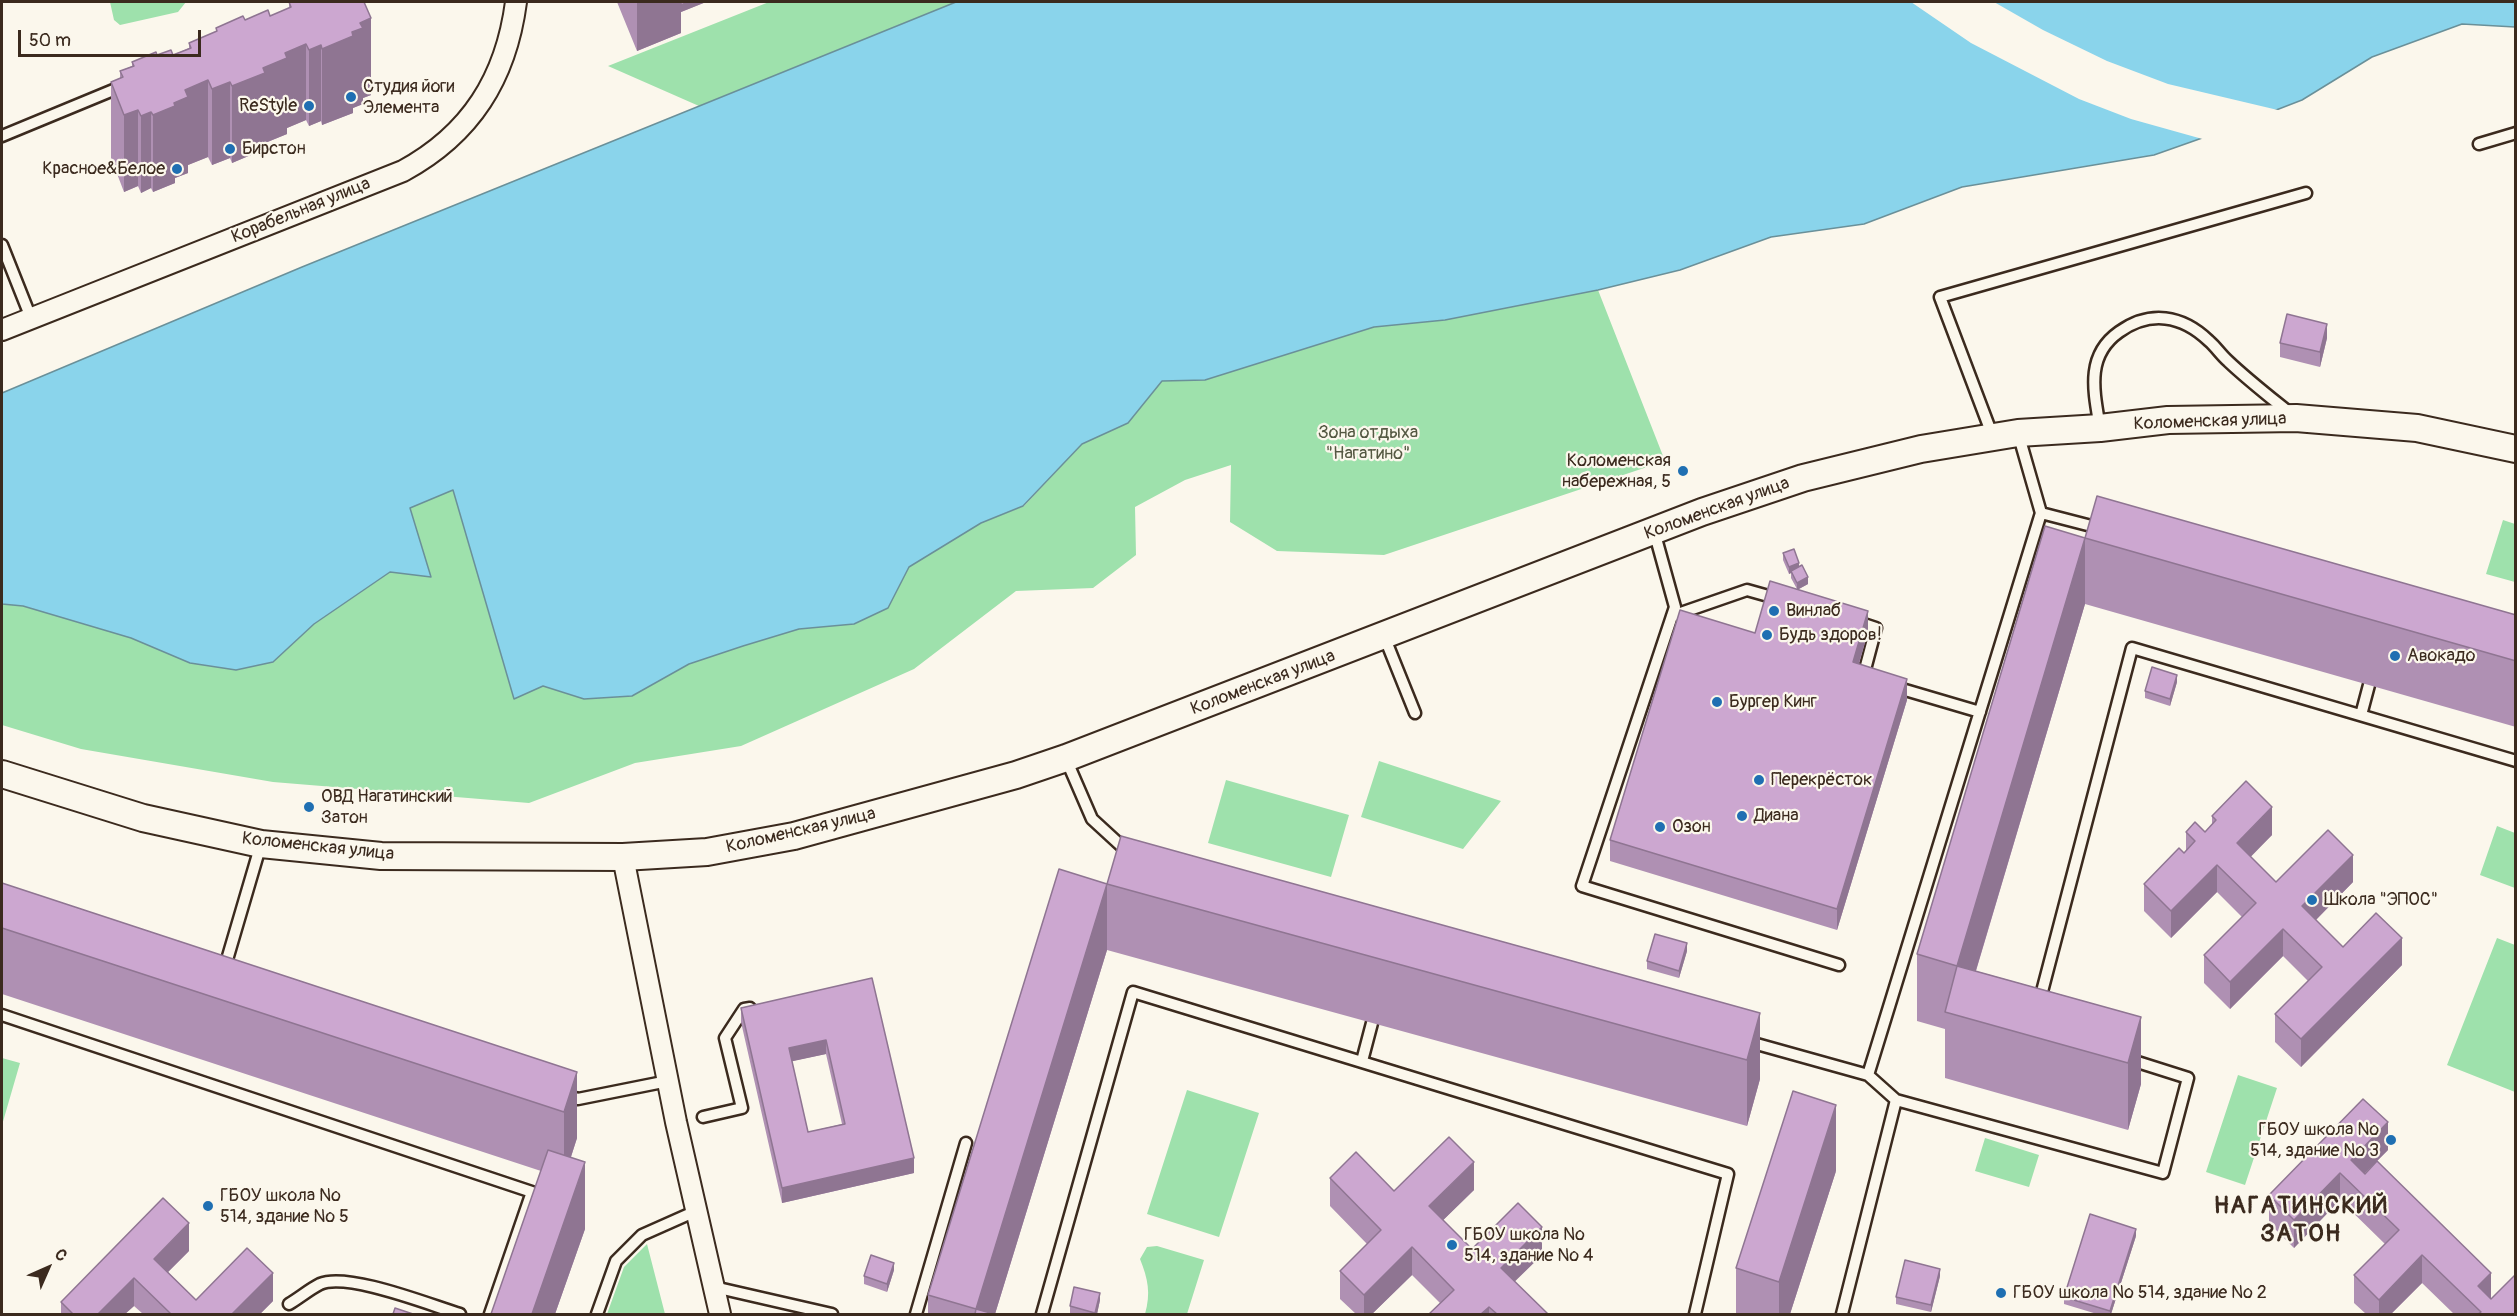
<!DOCTYPE html>
<meta charset="utf-8">
<style>
body{margin:0}
#map{position:relative;width:2517px;height:1316px;overflow:hidden;background:#fbf7ec;font-family:Pangolin,sans-serif}
canvas{display:block}
.frame{position:absolute;inset:0;border:3px solid #3b2a1e;pointer-events:none}
.north{position:absolute;left:18px;top:1238px;width:60px;height:60px;-webkit-text-stroke:4px #fbf7ec;paint-order:stroke;rotate:45deg;font-size:16px;font-weight:700;line-height:24px;text-align:center;color:#3b2a1e}
.north::after{content:'';display:block;margin:auto;width:21px;height:27px;background:#3b2a1e;clip-path:polygon(50% 0,100% 100%,50% 72%,0 100%)}
.scale{position:absolute;left:18px;top:30px;width:183px;height:27px;box-sizing:border-box;border:3px solid #3b2a1e;border-top:0;padding-left:8px;font-size:18px;line-height:21px;white-space:nowrap;color:#3b2a1e;-webkit-text-stroke:4px #fbf7ec;paint-order:stroke}
</style>
<div id="map">
<canvas width="2517" height="1316"></canvas>
<div class="frame"></div>
<div class="north">С</div>
<div class="scale">50 m</div>
</div>
<script>
const g = document.querySelector('canvas').getContext('2d');
g.lineJoin = 'round';
function fillPath(path, color) {
  g.fillStyle = color;
  g.fill(path, 'evenodd');
}
function trace(path, color, width, dash) {
  g.strokeStyle = color;
  g.lineWidth = width;
  g.lineCap = dash ? 'butt' : 'round';
  g.setLineDash(dash || []);
  g.stroke(path);
}
function drawText(font, color, halo, rows, align = 'center') {
  g.font = font + ' Pangolin,sans-serif';
  g.lineWidth = 4.5;
  g.setLineDash([]);
  g.textBaseline = 'middle';
  g.strokeStyle = halo;
  g.fillStyle = color;
  for (const [text, x, y, turn = 0] of rows) {
    g.save();
    g.translate(x, y);
    g.rotate((+turn || 0) * Math.PI / 180);
    g.textAlign = isNaN(turn) ? turn : align;
    if (halo) g.strokeText(text, 0, 0);
    g.fillText(text, 0, 0);
    g.restore();
  }
}
fillPath(new Path2D(`
 M110 2H186L178 12 120 25 114 20Z
 M769 2H956L699 106 608 66Z
 M1598 290 1665 461 1384 555 1277 551 1230 522 1231 465 1185 480 1135 507 1136 555 1093 588 1016 591 914 669 741 746 635 763 529 803 273 782 81 749 2 725V604L23 606 131 638 190 663 236 670 273 662 314 624 390 572 410 508 453 490 514 698 543 686 584 699 632 696 689 664 743 646 799 629 854 624 888 608 909 567 981 523 1024 506 1082 444 1128 423 1162 381 1205 380 1374 327 1445 320Z
 M2503 520 2515 524V582L2486 574Z
 M1379 761 1501 801 1463 849 1361 817Z
 M1226 780 1349 815 1331 877 1208 843Z
 M2497 826 2515 833V888L2480 875Z
 M2497 938 2515 945V1092L2447 1065Z
 M2 1058 20 1063 2 1125Z
 M2238 1075 2277 1088 2245 1185 2206 1172Z
 M1187 1090 1259 1113 1219 1237 1147 1214Z
 M1985 1138 2039 1155 2029 1187 1975 1171Z
 M647 1244 665 1314H607L624 1267Z
 M1157 1246 1204 1260 1187 1314H1145C1151 1293 1148 1279 1140 1259L1147 1247Z`), '#9ee1ac');
const water = new Path2D(`
 M956 2H2515V27L2462 24 2372 57 2302 100 2222 131 2154 155 1962 187 1864 224 1771 237 1680 270 1598 290 1445 320 1374 327 1205 380 1162 381 1128 423 1082 444 1023 506 981 523 909 567 888 608 854 624 799 629 743 646 689 664 632 696 584 699 543 686 514 699 453 490 410 508 431 577 390 572 314 624 273 662 236 670 190 663 131 638 23 606 2 604V393L302 267Z`);
fillPath(water, '#8ad4eb');
trace(water, '#6a9099', 1.5);
fillPath(new Path2D(`
 M1911 2H1994L2043 30 2107 61 2168 84 2282 111 2206 140 2131 119 2079 99 1971 43Z`), '#fbf7ec');
const service = new Path2D(`
 M2 136 123 86
 M2479 144 2516 133
 M2 245 31 318
 M2100 428C2094 392 2085 356 2119 332 2150 310 2182 315 2209 341 2216 347 2221 355 2228 361 2248 380 2270 397 2291 414
 M1993 437 1940 297 2306 193
 M2041 513 2103 529
 M1654 531 1675 607 1582 886 1839 965
 M1672 616 1747 590 1779 599
 M1855 621 1876 628 1863 677
 M1384 636 1415 713
 M1895 687 1980 712
 M2361 715 2369 685
 M1066 759 1092 819 1129 853
 M224 970 261 844
 M2039 1003 2132 648 2516 761
 M2 1015 532 1192 490 1314
 M1746 1041 1868 1075 1896 1100 2163 1173 2188 1078 2128 1059
 M1362 1061 1372 1023
 M1868 1075 2041 513 2018 433
 M565 1095 578 1099 668 1081
 M703 1117 742 1108 725 1038 744 1009 750 1008
 M714 1287 832 1314
 M289 1304C299 1298 310 1289 320 1284 348 1272 430 1305 460 1314
 M597 1314 616 1261 642 1235 696 1211
 M916 1314 966 1143
 M1042 1314 1133 992 1728 1174 1695 1314
 M1842 1314 1896 1100`);
const minor = new Path2D(`
 M2 330 403 171C471 134 506 78 516 2
 M623 857 676 1122 720 1314`);
const tertiary = new Path2D(`
 M2 774 143 818 261 844 381 856 623 857 707 852 794 836 1016 775 1066 758 1702 512 1803 478 1921 449 2018 433 2100 428 2168 420 2296 418 2417 428 2516 449`);
trace(service, '#3b2a1e', 15);
trace(minor, '#3b2a1e', 24);
trace(tertiary, '#3b2a1e', 30);
trace(service, '#fbf7ec', 10);
trace(minor, '#fbf7ec', 20);
trace(tertiary, '#fbf7ec', 26);
fillPath(new Path2D(`
 M289 2 371 95 363 98V104L353 108V113L322 125 321 121 309 126 306 120 287 128V134L265 143V149L232 163 230 158 212 165 208 157 188 165V173L175 178V183L153 192 151 188 141 193 138 186 124 192 111 158V82L120 78V71L132 66V62L157 55H173L189 48V43L216 32V28L245 20 270 16 289 8Z
 M617 2H706L681 12V33L637 51Z
 M2327 338 2320 367 2280 357V343Z
 M2085 538 2516 615V727L2085 604 1976 971 2141 1017V1084L2128 1130 1945 1078V1029L1917 1021V954Z
 M1783 553 1799 567 1808 584 1797 590 1868 632 1859 664 1907 700 1837 930 1610 861V840L1755 633 1797 589 1791 578V573L1789 574 1783 560Z
 M2177 682 2170 706 2145 698V691Z
 M2212 816 2272 835 2250 856 2276 882H2353L2316 920 2343 947 2402 965 2301 1067 2275 1042V1014L2308 981 2283 956 2230 1009 2204 983V955L2242 917 2217 892 2171 938 2144 911V884L2186 851V832H2205L2212 824Z
 M2 883 577 1072V1138L571 1157 585 1229 555 1314H491L541 1171 2 994Z
 M1107 884 1760 1013V1079L1747 1126 1107 950 995 1314H928V1295Z
 M1687 951 1679 978 1647 969V961Z
 M872 978 914 1173 782 1203 741 1022V1008ZM826 1054 842 1124 808 1132 792 1061Z
 M2388 1150 2365 1173 2491 1298 2516 1314H2454L2422 1283 2391 1314H2366L2354 1303V1275L2385 1244 2340 1200 2294 1248 2269 1223V1195Z
 M1836 1171 1790 1314H1736V1268Z
 M1330 1178 1394 1191 1474 1190 1443 1220 1472 1249 1542 1255 1514 1281 1548 1314H1429L1440 1303 1412 1275 1372 1314H1356L1340 1299V1271L1367 1244 1330 1206Z
 M2136 1236 2111 1314H2097L2064 1304V1297Z
 M189 1251 168 1272 196 1300 273 1301 260 1314H143L134 1306 125 1314H61V1302Z
 M894 1270 887 1292 864 1284V1276Z
 M1940 1276 1931 1312 1896 1304V1297Z
 M1100 1300 1097 1314H1070V1306Z`), '#af90b3');
fillPath(new Path2D(`
 M637 2H706L681 12V33L637 51Z
 M371 18V95L363 98V104L353 108V113L322 125V49L352 32 360 23Z
 M306 44V120L287 128V134L265 143V149L232 163V86L263 68 285 53Z
 M321 45V121L309 126V50Z
 M208 80V157L188 165V173L175 178V183L153 192V115L185 90Z
 M230 82V158L212 165V89Z
 M138 110V186L124 192V115Z
 M151 112V188L141 193V116Z
 M2327 324V338L2320 367V352Z
 M2085 538V604L1962 1017 1957 966Z
 M1799 563V570L1791 571V573L1789 574V567Z
 M1808 577V584L1797 590V583Z
 M1868 611V632L1853 683V662Z
 M2177 675V682L2170 706V699Z
 M1907 679V700L1837 930V909Z
 M2272 807V835L2237 871V843Z
 M2353 855V882L2302 934V906Z
 M2217 865V892L2171 938V911Z
 M1107 884V950L995 1314 976 1309Z
 M2283 929V956L2230 1009V982Z
 M2402 938V965L2301 1067V1039Z
 M1687 943V951L1679 978V971Z
 M1760 1013V1079L1747 1126V1060Z
 M2141 1017V1084L2128 1130V1063Z
 M826 1040V1054L789 1062V1048Z
 M577 1072V1138L564 1178V1112Z
 M1836 1105V1171L1790 1314H1779V1282Z
 M2388 1122V1150L2353 1185 2351 1160Z
 M914 1158V1173L782 1203V1188Z
 M585 1162V1229L555 1314H532Z
 M1474 1162V1190L1429 1234V1206Z
 M2340 1173V1200L2294 1248V1220Z
 M189 1223V1251L154 1286V1259Z
 M1542 1227V1255L1501 1295V1268Z
 M2136 1229V1236L2111 1314H2110V1311Z
 M1412 1247V1275L1372 1314H1364V1295Z
 M2422 1255V1283L2391 1314H2379V1300Z
 M894 1263V1270L887 1292V1284Z
 M1940 1269V1276L1931 1312V1305Z
 M273 1273V1301L260 1314H232Z
 M2491 1273V1300L2478 1286Z
 M134 1278V1306L125 1314H98Z
 M1100 1293V1300L1097 1314H1095Z
 M1489 1307V1314H1481Z`), '#8f7592');
const building = new Path2D(`
 M289 2H364L371 18 360 23 363 28 352 32 353 36 322 49 321 45 309 50 306 44 285 53 287 58 263 68 265 73 232 86 230 82 212 89 208 80 185 90 188 97 174 103 175 106 153 115 151 112 141 116 138 110 124 115 111 82 123 77 120 71 134 66 132 62 156 52 157 55 171 50 173 55 191 48 189 43 217 31 216 28 243 16 245 20 268 10 270 16 291 7Z
 M681 2H688L681 5Z
 M2287 314 2327 324 2320 352 2280 343Z
 M2097 496 2516 615V661L2085 538Z
 M2045 526 2085 538 1957 966 1917 954Z
 M1794 549 1799 563 1789 567 1783 553Z
 M1802 565 1808 577 1797 583 1791 571Z
 M1770 581 1868 611 1853 662 1907 679 1837 909 1610 840 1680 610 1755 633Z
 M2152 667 2177 675 2170 699 2145 691Z
 M2246 781 2272 807 2237 843 2276 882 2328 830 2353 855 2302 906 2343 947 2376 913 2402 938 2301 1039 2275 1014 2322 967 2283 929 2230 982 2204 955 2256 903 2217 865 2171 911 2144 884 2179 848 2184 853 2195 841 2186 832 2195 822 2205 832 2216 820 2212 816Z
 M1121 836 1760 1013 1747 1060 1107 884 976 1309 928 1295 1059 869 1107 884Z
 M2 883 577 1072 564 1112 2 928Z
 M1655 934 1687 943 1679 971 1647 961Z
 M1957 966 2141 1017 2128 1063 1945 1012Z
 M872 978 914 1158 782 1188 741 1008ZM826 1040 845 1124 808 1132 789 1048Z
 M1793 1091 1836 1105 1779 1282 1736 1268Z
 M2363 1099 2388 1122 2351 1160 2365 1174 2377 1161 2491 1273 2478 1286 2491 1299 2516 1274V1314H2478L2481 1312 2422 1255 2379 1300 2354 1275 2399 1230 2340 1173 2294 1220 2269 1195Z
 M1449 1137 1474 1162 1429 1206 1472 1249 1518 1203 1542 1227 1501 1268 1548 1314H1497L1489 1307 1481 1314H1429L1454 1290 1412 1247 1364 1295 1340 1271 1381 1230 1330 1178 1356 1152 1394 1191Z
 M548 1150 585 1162 532 1314H491Z
 M163 1198 189 1223 154 1259 196 1300 247 1248 273 1273 232 1314H171L134 1278 98 1314H73L61 1302Z
 M2090 1214 2136 1229 2110 1311 2064 1297Z
 M871 1255 894 1263 887 1284 864 1276Z
 M1905 1260 1940 1269 1931 1305 1896 1297Z
 M1074 1287 1100 1293 1095 1313 1070 1306Z
 M395 1308 413 1314H393Z
 M976 1309 994 1314H975Z`);
fillPath(building, '#cca7d0');
trace(building, '#8f7592', 1.5);
for (const [x, y, r, color] of [
 [351,97,6,"#1f6fb2"],
 [309,106,6,"#1f6fb2"],
 [230,149,6,"#1f6fb2"],
 [177,169,6,"#1f6fb2"],
 [1683,471,6,"#1f6fb2"],
 [1774,611,6,"#1f6fb2"],
 [1767,635,6,"#1f6fb2"],
 [2395,656,6,"#1f6fb2"],
 [1717,702,6,"#1f6fb2"],
 [1759,780,6,"#1f6fb2"],
 [309,807,6,"#1f6fb2"],
 [1742,816,6,"#1f6fb2"],
 [1660,827,6,"#1f6fb2"],
 [2312,900,6,"#1f6fb2"],
 [2391,1140,6,"#1f6fb2"],
 [208,1206,6,"#1f6fb2"],
 [1452,1245,6,"#1f6fb2"],
 [2001,1293,6,"#1f6fb2"]
]) {
  const dot = new Path2D();
  dot.arc(x, y, r, 0, 2 * Math.PI);
  g.fillStyle = color;
  g.fill(dot);
  trace(dot, '#fbf7ec', 2);
}
drawText('18px', '#3b2a1e', '#fbf7ec', [
 ["Студия йоги",363,87],
 ["Элемента",363,108],
 ["ReStyle",297,106,"right"],
 ["Бирстон",242,149],
 ["Красное&Белое",165,169,"right"],
 ["Коломенская",1671,461,"right"],
 ["набережная, 5",1671,482,"right"],
 ["Винлаб",1786,611],
 ["Будь здоров!",1779,635],
 ["Авокадо",2407,656],
 ["Бургер Кинг",1729,702],
 ["Перекрёсток",1771,780],
 ["ОВД Нагатинский",321,797],
 ["Затон",321,818],
 ["Диана",1754,816],
 ["Озон",1672,827],
 ["Школа \"ЭПОС\"",2324,900],
 ["ГБОУ школа №",2379,1130,"right"],
 ["514, здание № 3",2379,1151,"right"],
 ["ГБОУ школа №",220,1196],
 ["514, здание № 5",220,1217],
 ["ГБОУ школа №",1464,1235],
 ["514, здание № 4",1464,1256],
 ["ГБОУ школа № 514, здание № 2",2013,1293]
], 'left');
drawText('18px', '#3b2a1e', '#fbf7ec', [
 ["Корабельная улица",301,211,-22],
 ["Коломенская улица",2210,422,-2],
 ["Коломенская улица",1717,509,-20],
 ["Коломенская улица",1263,683,-21],
 ["Коломенская улица",801,831,-13],
 ["Коломенская улица",318,847,6]
]);
drawText('18px', '#545842', '#fbf7ec', [
 ["Зона отдыха",1368,433],
 ["\"Нагатино\"",1368,454]
]);
g.letterSpacing = '1.5px';
drawText('bold 24px', '#3b2a1e', '#fbf7ec', [
 ["НАГАТИНСКИЙ",2301,1207],
 ["ЗАТОН",2301,1235]
]);
g.letterSpacing = '0px';
</script>
